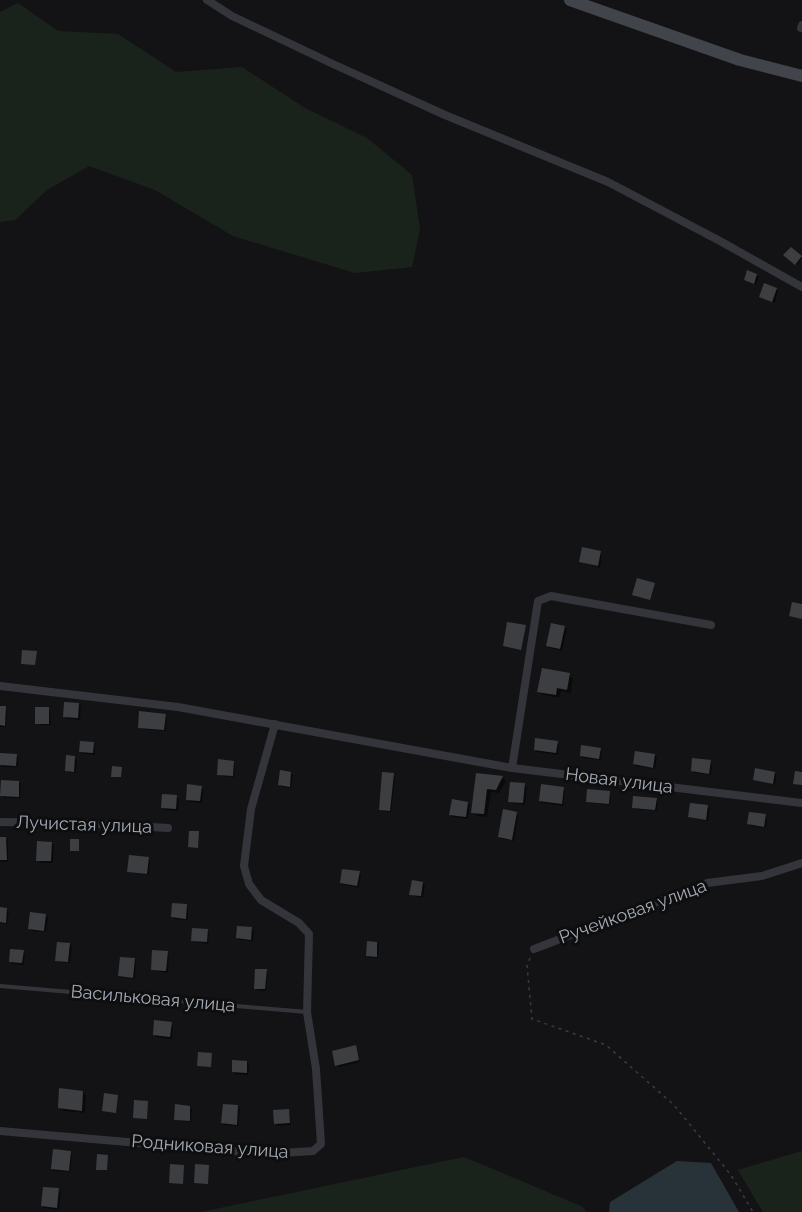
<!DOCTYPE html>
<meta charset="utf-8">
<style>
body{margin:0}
canvas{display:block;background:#131315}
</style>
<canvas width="802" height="1212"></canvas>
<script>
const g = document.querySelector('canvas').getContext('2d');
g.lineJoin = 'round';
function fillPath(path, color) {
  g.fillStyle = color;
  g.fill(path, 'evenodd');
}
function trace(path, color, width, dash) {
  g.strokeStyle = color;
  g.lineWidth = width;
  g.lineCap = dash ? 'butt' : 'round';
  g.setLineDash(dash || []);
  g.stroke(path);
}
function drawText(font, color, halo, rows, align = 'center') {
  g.font = font + ' Raleway,sans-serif';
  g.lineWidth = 6;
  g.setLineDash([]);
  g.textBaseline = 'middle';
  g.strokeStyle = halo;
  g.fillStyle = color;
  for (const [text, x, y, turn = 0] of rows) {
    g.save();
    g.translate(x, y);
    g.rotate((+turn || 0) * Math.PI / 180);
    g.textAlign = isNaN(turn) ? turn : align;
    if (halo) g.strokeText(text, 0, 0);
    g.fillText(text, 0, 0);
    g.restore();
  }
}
fillPath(new Path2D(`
 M18 3 58 31 118 34 176 72 242 67 305 108 367 138 412 175 420 229 412 267 355 273 233 236 155 190 89 166 47 190 15 220 0 222V12Z
 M802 1151V1212H763L738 1170Z
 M464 1157 583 1207 586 1212H201Z`), '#1a231b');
fillPath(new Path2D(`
 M677 1161 711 1163 739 1212H609L610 1202Z`), '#283239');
fillPath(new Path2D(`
 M791 249 802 258 797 265 785 255Z
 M756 275 759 277 756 285 746 280Z
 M776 289 778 291 775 303 761 297Z
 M600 553 602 555 600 568 581 562Z
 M565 627 567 629 562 651 550 648 547 646Z
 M569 675 573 679 571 693 561 691 559 698 543 695 539 691Z
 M79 704 81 706 80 720 67 719 65 716Z
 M0 708 7 710 6 727H0Z
 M48 708 50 711 51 725H39L37 723Z
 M165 715 167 717 166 731 141 729 139 727Z
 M557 743 559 745 558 755 537 752 535 750Z
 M93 744 95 746V755L83 754 80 752Z
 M600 749 602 751 601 760 584 758 581 756Z
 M16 755 18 757V767H2L0 764Z
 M655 755 657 758 655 769 636 766 634 764Z
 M75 758 77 760 76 773 68 772 66 770Z
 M233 762 235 764 234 777 221 776 219 774Z
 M710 762 712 764 711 775 694 773 692 770Z
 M291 773 293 775 291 788 282 787 280 785Z
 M775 773 777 775 775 785 754 779Z
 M393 775 395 777 391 812 382 811 380 809Z
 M478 775 503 778 506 781 499 793 491 792 487 817 477 816 473 812Z
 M19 782 21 784 20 798H4L2 795Z
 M524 785 527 787 525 805 512 803 510 801Z
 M201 787 203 789 202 803 190 802 188 799Z
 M563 789 565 791 563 806 542 803 540 801Z
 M609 792 611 795 610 805 589 803 587 801Z
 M177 797 179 799 178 811 165 810 162 808Z
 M656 799 658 801 657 811 635 809 633 807Z
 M467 803 470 805 468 819 453 817 451 815Z
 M707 807 710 809 708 821 692 818 690 816Z
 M516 813 518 815 514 841 502 839 500 837Z
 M765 815 767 817 766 828 751 826 749 824Z
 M0 838 6 839 8 841V862H0Z
 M51 843 54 845 53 863H40L38 860Z
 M148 858 150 860 149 875 131 873 129 871Z
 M359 873 361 875 359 888 343 885 341 883Z
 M423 883 425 885 423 898 413 896 411 894Z
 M186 906 188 908V920L174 919 172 917Z
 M0 908 9 911 7 924 0 923Z
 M45 915 48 917 46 932 32 931 30 928Z
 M252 929 254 931 253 941 240 940 237 938Z
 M207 930 209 933 208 944 195 942 193 940Z
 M376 943 379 945 378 958H370L368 956Z
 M70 944 72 947 70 963 59 962 56 960Z
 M23 952 25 954 24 965 12 964 10 962Z
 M167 953 169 955 168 973 155 971 152 969Z
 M134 959 136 962 135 979 122 978 119 976Z
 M266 971 268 973 266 991 257 990 255 988Z
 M171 1023 173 1026 172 1039 156 1037 154 1035Z
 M355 1047 360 1062 339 1067 337 1065Z
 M247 1062 249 1065 248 1075 235 1074 233 1071Z
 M83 1092 86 1096 85 1113 63 1111 59 1107Z
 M238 1106 240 1109 238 1126 225 1125 223 1123Z
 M190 1107 192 1109 191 1122 178 1121 176 1119Z
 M288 1111 290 1113 291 1125 278 1126 276 1124Z
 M70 1153 72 1155 70 1172 54 1171 52 1168Z
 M58 1190 61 1192 59 1210 45 1208 42 1206Z`), '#0007');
fillPath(new Path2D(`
 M791 247 802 256 795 265 783 255Z
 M747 270 757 274 754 284 744 280Z
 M764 283 777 288 772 302 759 297Z
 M582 547 601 551 598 566 579 562Z
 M637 578 655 583 650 600 632 595Z
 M792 602 802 604V619L789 616Z
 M507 622 526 625 521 650 503 646Z
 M551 623 565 626 560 649 546 646Z
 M22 650 37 651 35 665 21 664Z
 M542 668 570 673 567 690 557 688 556 695 537 692Z
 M64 702 79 703 78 718 63 717Z
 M0 706H6L5 726 0 725Z
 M35 707H49V724H35Z
 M139 711 166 714 164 730 138 728Z
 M535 738 558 741 556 753 534 750Z
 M80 741 94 742 93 753 79 752Z
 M581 745 601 748 599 759 580 756Z
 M635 751 655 754 653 768 633 764Z
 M0 753 17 754 16 766 0 765Z
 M66 755 75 756 74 772 65 771Z
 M692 758 711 760 709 774 691 771Z
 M218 759 234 761 233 776 217 775Z
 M112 766 122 767 121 777H111Z
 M755 768 775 772 773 784 753 780Z
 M280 770 291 772 290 787 278 785Z
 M795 771 802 772V785L793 784Z
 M382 772 394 773 390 811 379 810Z
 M476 773 503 776 496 790 487 789 484 814 471 813Z
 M1 780 19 781V797L0 796Z
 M510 782 525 783 523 803 508 802Z
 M187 784 202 786 200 801 186 800Z
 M541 784 564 787 562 804 539 801Z
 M587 789 610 791 609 804 586 802Z
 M162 794 177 795 176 809 161 808Z
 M633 796 657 798 655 810 632 808Z
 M452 799 468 802 466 817 449 815Z
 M690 803 708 805 706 820 688 817Z
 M503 809 517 812 512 840 498 837Z
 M749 812 766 814 764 827 747 824Z
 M189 831H199L198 848 188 847Z
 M0 837H6L7 860H0Z
 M70 839H79V851H70Z
 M37 841 52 842 51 861H36Z
 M129 855 149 857 147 874 127 872Z
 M342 869 360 871 357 886 340 883Z
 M412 880 423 882 421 896 409 895Z
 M172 903 187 904 186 919 171 917Z
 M0 907 7 908 6 923 0 922Z
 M30 912 46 914 44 931 28 929Z
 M237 926 252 927 251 940 236 938Z
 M192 928 208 929 207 942 191 941Z
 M367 941 377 942V957L366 956Z
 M57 942 70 943 68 962 55 961Z
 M10 949 24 950 22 963 9 962Z
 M152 950 168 951 166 971 151 970Z
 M120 957 135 958 133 978 118 976Z
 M255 969H267L265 989H254Z
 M154 1020 172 1022 170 1037 153 1035Z
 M356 1045 359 1060 335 1066 332 1051Z
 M198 1052 212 1053 211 1067 197 1066Z
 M232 1060 247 1061V1073L232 1072Z
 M59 1088 83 1091 82 1111 58 1108Z
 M104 1093 118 1095 116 1113 102 1111Z
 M134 1100 148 1101 147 1119 133 1118Z
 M175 1104 190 1106V1121L174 1120Z
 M223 1104 238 1105 237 1125 221 1123Z
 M289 1109 290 1123 274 1124 273 1110Z
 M53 1149 71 1151 69 1171 51 1169Z
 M97 1154 108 1155 107 1170H96Z
 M170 1164 184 1165 183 1184 169 1183Z
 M195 1164 209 1165 208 1184 194 1183Z
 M43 1187 59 1188 57 1208 41 1206Z`), '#3c3e42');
trace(new Path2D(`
 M530 958 527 965 532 1019 606 1045 674 1105 731 1175 753 1212`), '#393c41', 1.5, [3, 4.5]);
trace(new Path2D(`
 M0 986 307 1012`), '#33353a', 4);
trace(new Path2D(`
 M207 0 232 16 333 64 445 115 608 182 720 241 802 287
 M801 28 802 25
 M0 686 178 707 512 768 802 803
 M512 768 538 601 551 596 711 625
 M0 822 82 823 168 828
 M534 949 707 883 762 876 802 863
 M0 1131 266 1154 313 1151 321 1144 316 1069 307 1012 309 934 299 923 261 900 249 884 244 866 251 809 275 724`), '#33353a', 8);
trace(new Path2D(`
 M570 0 740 60 802 76`), '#41444a', 12);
drawText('18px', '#a3aab6', '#0e0e0f', [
 ["Новая улица",619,781,7],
 ["Лучистая улица",84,825,2],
 ["Ручейковая улица",633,912,-20],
 ["Васильковая улица",153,999,5],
 ["Родниковая улица",210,1147,4]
]);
</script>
